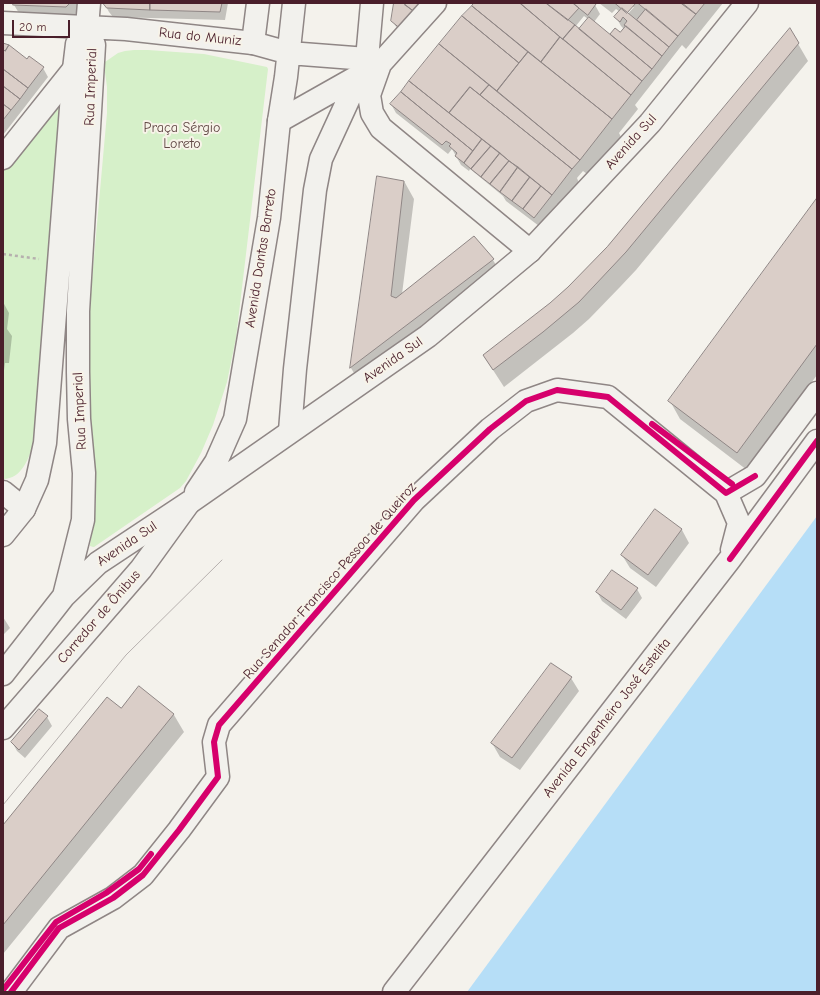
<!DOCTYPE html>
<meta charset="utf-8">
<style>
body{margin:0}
#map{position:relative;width:820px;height:995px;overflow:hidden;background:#f4f2ec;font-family:"Comic Neue",sans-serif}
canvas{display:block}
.frame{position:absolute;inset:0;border:4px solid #4a1f2b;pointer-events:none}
.scale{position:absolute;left:12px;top:20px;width:58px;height:18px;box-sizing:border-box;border:2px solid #4a1f2b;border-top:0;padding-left:5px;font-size:12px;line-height:14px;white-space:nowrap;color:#4a1f2b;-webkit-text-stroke:3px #f7f3e8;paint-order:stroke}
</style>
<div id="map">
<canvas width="820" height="995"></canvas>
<div class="frame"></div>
<div class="scale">20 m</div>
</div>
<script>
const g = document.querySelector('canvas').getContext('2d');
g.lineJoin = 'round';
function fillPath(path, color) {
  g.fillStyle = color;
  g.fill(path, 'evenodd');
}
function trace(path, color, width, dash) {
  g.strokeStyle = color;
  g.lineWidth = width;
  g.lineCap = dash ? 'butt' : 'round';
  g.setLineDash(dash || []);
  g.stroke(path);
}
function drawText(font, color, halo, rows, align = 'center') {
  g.font = font + ' "Comic Neue",sans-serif';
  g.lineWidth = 4;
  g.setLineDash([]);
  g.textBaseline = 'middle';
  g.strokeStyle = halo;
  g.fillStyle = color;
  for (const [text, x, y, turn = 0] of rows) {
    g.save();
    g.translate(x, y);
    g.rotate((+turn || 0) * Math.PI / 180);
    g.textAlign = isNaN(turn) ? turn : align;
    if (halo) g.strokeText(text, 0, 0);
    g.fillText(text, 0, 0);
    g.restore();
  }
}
fillPath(new Path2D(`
 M134 50H148L204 54 267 67 268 69 236 338 227 382 213 425 201 453 186 481 180 488 94 547H93L90 546V544L91 539 96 502 89 421 88 324 107 113V87L104 65 105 62 118 53 125 51Z
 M56 105H60L62 108 34 442C29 458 22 479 3 479V166Z`), '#d6f0c9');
fillPath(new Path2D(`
 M817 516V992H467Z`), '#b6def7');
fillPath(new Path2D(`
 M15 3H81L80 14 74 20 22 18 14 5Z
 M104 3H228L225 20 113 17 109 12Z
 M395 3H430L398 30 392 20Z
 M475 3H593L595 5 600 14 594 22 610 35 615 29 620 34 624 29 621 26 616 17 620 12 616 9 612 13 599 3H723L686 49 682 45 635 105 638 109 619 133 621 137 591 177 583 171 577 178 579 183 560 207 557 204 539 226 506 201 503 196 470 169 469 171 461 165 452 149 448 154 396 113 391 104ZM631 7H634L625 17 623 16ZM584 16 588 19 579 30 575 27Z
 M790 30 808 61 636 270 620 287 589 319 573 333 504 387 484 356 550 304 569 288 607 247Z
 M3 44 27 60 43 68 48 77 3 135Z
 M378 177 404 181 414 199 402 294 493 260 503 277 361 385 351 368Z
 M817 200V375L747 470 680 419 670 401Z
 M3 302 9 313 7 329 12 336 9 363H5L3 378Z
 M655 510 682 530 689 543 656 587 630 568 622 555Z
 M613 571 637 589 642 598 626 619 602 601 597 592Z
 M3 617 10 628 3 635Z
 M571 678 579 691 520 770 500 757 492 743Z
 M139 687 174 715 184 732 3 954V826L121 710Z
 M47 717 52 726 25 758 17 751 12 742Z`), '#0003');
const building = new Path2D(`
 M14 3H70L66 7 13 5Z
 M103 3H150V10L107 8Z
 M150 3H222L220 12 150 10Z
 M394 3H403L416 13 402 30 391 21Z
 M407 3H425L416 13 405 5Z
 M474 3H520L560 37 541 62 472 6Z
 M520 3H546L575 25 563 39Z
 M546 3H573L579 8 568 20Z
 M573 3H594L596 4 588 15Z
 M615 3H636L627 13Z
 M638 3H682L696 14 678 36Z
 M681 3H705L696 14Z
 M472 6 528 52 519 63 462 16Z
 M622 8 669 47 662 56 624 25 627 21 623 17 620 22 614 17Z
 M646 9 678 36 669 47 637 20Z
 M462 16 519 63 497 91 439 44Z
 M589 17 652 69 642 81 579 29Z
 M575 25 642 81 631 95 563 39Z
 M626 26 662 56 652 69 610 34 615 28 620 32Z
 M790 28 799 43 626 252 579 302 543 332 493 370 483 355 550 303 568 287 607 247Z
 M560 37 631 95 612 119 541 62Z
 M3 43 9 45 5 51 3 49Z
 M439 44 489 85 480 95 470 87 449 113 409 81Z
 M9 45 27 59 29 56 44 67 28 88 3 69V49L5 51Z
 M528 52 612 119 580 160 497 91Z
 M3 69 28 88 20 99 3 86Z
 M409 81 482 139 473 151 401 92Z
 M489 85 580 160 572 169 480 95Z
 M3 86 20 99 11 110 3 104Z
 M470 87 572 169 552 195 449 113Z
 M401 92 473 151 464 163 455 156 457 153 449 146 451 144 446 141 442 145 390 104Z
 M3 104 11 110 3 120Z
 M482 139 491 146 471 169 464 163Z
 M491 146 500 153 481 177 471 169Z
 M500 153 509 161 490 184 481 177Z
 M509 161 518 167 500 192 490 184Z
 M518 167 530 177 512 201 500 192Z
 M377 176 404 181 391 296 396 298 474 236 494 259 350 368Z
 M530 177 541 186 523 209 512 201Z
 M541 186 552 195 534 218 523 209Z
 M817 198V344L737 453 668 401Z
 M655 509 682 529 648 575 621 555Z
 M612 570 638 588 621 610 596 592Z
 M551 663 572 677 512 758 491 743Z
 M139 686 174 714 3 925V825L107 697 121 708Z
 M39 709 48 716 19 750 11 742Z`);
fillPath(building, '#dacec8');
trace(building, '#8f8685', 1);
const minor = new Path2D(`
 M87 27 89 3
 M253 43 258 3
 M380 64 369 95 372 113 381 128 530 251
 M279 121 380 64 435 3
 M3 158 74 69H85
 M290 431 295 369 315 190 321 159 367 59 380 64
 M3 492 24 509
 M3 728 141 569 188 504`);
const major = new Path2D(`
 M3 23 126 29 253 43 289 53 367 59 372 3
 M196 492 216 462 235 419 269 218 279 121 286 77 294 3
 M726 493 739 523 732 550
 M3 535 24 509 37 480 45 443 74 69 77 44 87 27
 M64 596 83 520 84 473 79 419 78 372V311L94 45 87 27
 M3 674 64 596 98 563 190 502 428 336 530 251 650 123 747 3
 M11 992 59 928 113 898 143 875 179 830 218 777 214 742 219 725 414 500 490 429 526 401 557 390 608 397 726 493 755 476 817 393
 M394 992 730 559 817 441`);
trace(minor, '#8f8685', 25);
trace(major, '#8f8685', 25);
trace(new Path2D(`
 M3 254 39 259`), '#b6b0ae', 2.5, [3, 3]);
trace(minor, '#f2f1ed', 22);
trace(major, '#f2f1ed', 22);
trace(new Path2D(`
 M3 805 126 655 222 560`), '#b6b0ae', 1);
trace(new Path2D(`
 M652 424 732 484
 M730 559 817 441
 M3 990 56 922 106 893 139 869 151 854
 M11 992 59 928 113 898 143 875 179 830 218 777 214 742 219 725 414 500 490 429 526 401 557 390 608 397 726 493 755 476`), '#d6006c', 6);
drawText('14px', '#4a1f2b', '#f7f3e8', [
 ["Rua do Muniz",200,37,6],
 ["Rua Imperial",91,87,-88],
 ["Avenida Sul",631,142,-48],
 ["Avenida Dantas Barreto",261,258,-81],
 ["Avenida Sul",393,360,-35],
 ["Rua Imperial",80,411,-93],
 ["Avenida Sul",127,544,-34],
 ["Rua Senador Francisco Pessoa de Queiroz",330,581,-49],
 ["Corredor de Ônibus",99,617,-49],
 ["Avenida Engenheiro José Estelita",607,718,-52]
]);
drawText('14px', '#614845', '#f7f3e8', [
 ["Praça Sérgio",182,128],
 ["Loreto",182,144]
]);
</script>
